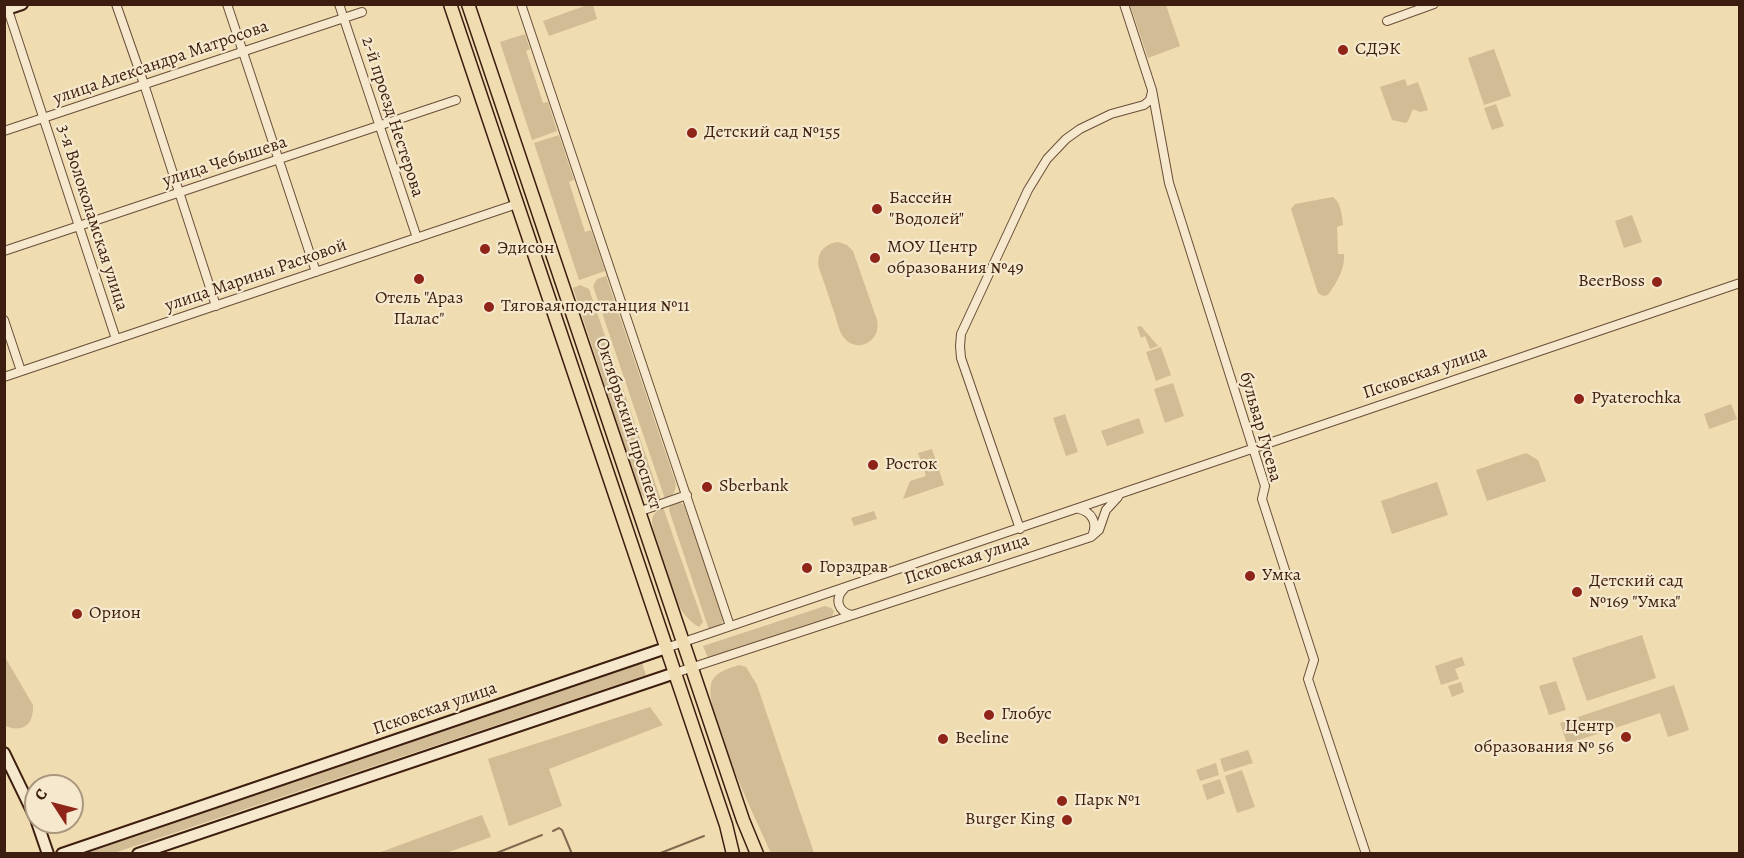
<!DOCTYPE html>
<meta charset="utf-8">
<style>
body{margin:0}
#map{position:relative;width:1744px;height:858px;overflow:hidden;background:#efdcb1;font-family:Alegreya,serif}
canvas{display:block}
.frame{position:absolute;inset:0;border:6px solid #3d1d0f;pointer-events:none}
.north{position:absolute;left:24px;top:774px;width:60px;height:60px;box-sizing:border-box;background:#f5e8cc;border:2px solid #ab9780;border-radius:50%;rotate:306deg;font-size:16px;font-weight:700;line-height:24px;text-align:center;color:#3d1d0f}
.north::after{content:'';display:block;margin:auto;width:21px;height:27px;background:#8f2418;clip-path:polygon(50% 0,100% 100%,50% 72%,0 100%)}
</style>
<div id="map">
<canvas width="1744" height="858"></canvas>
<div class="frame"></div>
<div class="north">С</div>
</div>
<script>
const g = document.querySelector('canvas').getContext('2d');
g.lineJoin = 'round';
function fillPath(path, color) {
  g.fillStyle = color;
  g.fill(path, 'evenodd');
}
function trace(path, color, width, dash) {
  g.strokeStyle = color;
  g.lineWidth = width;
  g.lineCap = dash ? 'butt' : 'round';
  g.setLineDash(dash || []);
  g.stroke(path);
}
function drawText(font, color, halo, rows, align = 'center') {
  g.font = font + ' Alegreya,serif';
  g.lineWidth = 4.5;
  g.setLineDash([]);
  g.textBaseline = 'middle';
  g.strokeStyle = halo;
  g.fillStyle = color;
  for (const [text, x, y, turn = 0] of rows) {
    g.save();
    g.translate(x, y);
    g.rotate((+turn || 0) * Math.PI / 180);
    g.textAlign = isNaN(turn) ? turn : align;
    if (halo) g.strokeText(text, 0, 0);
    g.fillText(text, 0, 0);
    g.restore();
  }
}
fillPath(new Path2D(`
 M590 4 593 5 597 19 549 36 543 21Z
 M1130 5H1166L1180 46 1148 58Z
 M525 34 530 49 526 51 543 103 548 102 557 131 532 140 500 42Z
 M1494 49 1511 96 1484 105 1468 58Z
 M1405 79 1407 86 1418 82 1428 110 1420 112 1413 109 1408 121 1406 123 1392 120 1380 87Z
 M1496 104 1504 126 1492 130 1484 108Z
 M559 135 574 180 569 182 585 232 591 230 605 271 579 280 534 143Z
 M1333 197C1341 203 1342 215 1343 225L1337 227 1338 254H1344C1345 269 1337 282 1328 295L1323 296 1318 293 1291 209 1295 204Z
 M1632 215 1642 242 1624 248 1615 221Z
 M838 242 847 245 853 251 877 320C882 343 854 355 842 335 838 328 837 320 834 312 829 297 824 282 819 268 816 253 824 244 838 242Z
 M606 276 675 481C677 490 674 496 665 499L593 286 597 279Z
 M580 285 589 289 661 500C651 502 647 502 640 493L573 288Z
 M1141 326 1158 346 1150 349 1145 336 1141 338 1137 327Z
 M1161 347 1171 375 1156 381 1146 352Z
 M1173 383 1184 416 1165 423 1154 389Z
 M1731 404 1737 419 1709 429 1704 414Z
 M1065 414 1078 452 1066 456 1053 418Z
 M1139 418 1144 433 1107 446 1101 431Z
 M932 449 944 485 903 499 910 481 926 476 918 453Z
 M1526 453 1538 460 1546 481 1487 501 1476 470Z
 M1437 482 1448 515 1392 534 1381 501Z
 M679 502 684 505 723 617V621L719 627 709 630 669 510 670 506Z
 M663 507 703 622 699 627C692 623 687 618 682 611 676 603 652 531 652 521 652 514 658 510 663 507Z
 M874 511 877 519 854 526 851 518Z
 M825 606 831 608 834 611 832 617 708 658 703 646Z
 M1642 635 1656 678 1587 701 1572 658Z
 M5 657 33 705C34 725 23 733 5 726Z
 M1462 657 1465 665 1455 669 1459 679 1441 685 1435 666Z
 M642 663 646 675 114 853 75 854Z
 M739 665 746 667 757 685 814 853H771C759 825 700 706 712 681 717 671 730 668 739 665Z
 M1556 681 1566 710 1549 715 1539 686Z
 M1461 682 1464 692 1452 697 1448 686Z
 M1674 685 1689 730 1668 737 1660 713 1567 744 1560 723Z
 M650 707 663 725 549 769 562 806 509 826 488 759Z
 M1248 750 1253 763 1224 772 1220 759Z
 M1216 763 1219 775 1200 781 1196 770Z
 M1242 770 1255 807 1237 813 1225 776Z
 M1220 779 1225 793 1207 800 1202 785Z
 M482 815 491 837 446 853H378Z`), '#d1bc95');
trace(new Path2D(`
 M553 831 559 828 562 830 572 854
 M494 854 542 835
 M658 854 704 836`), '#83694f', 2);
const minor = new Path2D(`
 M6 4 116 339
 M116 4 144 84 216 306
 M227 4 316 272
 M339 4 417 238
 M521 4 730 626
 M1124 4 1152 90 1169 183 1265 486 1262 499 1314 660 1308 679 1366 854
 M1387 21 1434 4
 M4 131 362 12
 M4 251 456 100
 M4 320 21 371
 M4 377 517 204
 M1079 509C1092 512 1098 523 1092 536
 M638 512 687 495
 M1020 529 961 358 960 346 961 334 1028 190 1047 159 1066 139 1080 129 1111 114 1144 105 1150 100 1152 92
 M844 589C834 599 838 612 852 615
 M666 648 1740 283
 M675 673 1091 537 1099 530 1106 510 1118 497`);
const secondary = new Path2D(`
 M4 10 22 4
 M4 753 36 819
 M37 822 48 854
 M62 854 666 648
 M138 854 675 673`);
const primary = new Path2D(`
 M450 4 726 825 733 854
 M468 4 743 820 757 854`);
trace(minor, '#6a4d38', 10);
trace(secondary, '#3d1d0f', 14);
trace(primary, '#3d1d0f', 15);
trace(minor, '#f5e8cc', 8);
trace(secondary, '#f5e8cc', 10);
trace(primary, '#efdcb1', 12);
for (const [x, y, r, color] of [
 [1343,50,6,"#8f2418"],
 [692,133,6,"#8f2418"],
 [877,209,6,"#8f2418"],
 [485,249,6,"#8f2418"],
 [875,258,6,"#8f2418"],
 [419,279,6,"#8f2418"],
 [1657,282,6,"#8f2418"],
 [489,307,6,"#8f2418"],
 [1579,399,6,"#8f2418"],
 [873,465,6,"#8f2418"],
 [707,487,6,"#8f2418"],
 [807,568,6,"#8f2418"],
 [1250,576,6,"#8f2418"],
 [1577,592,6,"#8f2418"],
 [77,614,6,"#8f2418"],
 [989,715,6,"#8f2418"],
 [1626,737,6,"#8f2418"],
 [943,739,6,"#8f2418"],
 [1062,801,6,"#8f2418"],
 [1067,820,6,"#8f2418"]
]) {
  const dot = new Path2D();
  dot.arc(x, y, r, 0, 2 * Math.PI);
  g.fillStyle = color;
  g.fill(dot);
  trace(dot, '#f5e8cc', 2);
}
drawText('18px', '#3d1d0f', '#f5e8cc', [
 ["СДЭК",1355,50],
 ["Детский сад №155",704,133],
 ["Бассейн",889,199],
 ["\"Водолей\"",889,220],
 ["МОУ Центр",887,248],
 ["образования №49",887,269],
 ["Эдисон",497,249],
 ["BeerBoss",1645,282,"right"],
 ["Отель \"Араз",419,299,"center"],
 ["Палас\"",419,320,"center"],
 ["Тяговая подстанция №11",501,307],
 ["Pyaterochka",1591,399],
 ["Росток",885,465],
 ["Sberbank",719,487],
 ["Горздрав",819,568],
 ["Умка",1262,576],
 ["Детский сад",1589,582],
 ["№169 \"Умка\"",1589,603],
 ["Орион",89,614],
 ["Глобус",1001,715],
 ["Центр",1614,727,"right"],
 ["образования № 56",1614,748,"right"],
 ["Beeline",955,739],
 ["Парк №1",1074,801],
 ["Burger King",1055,820,"right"]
], 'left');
drawText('18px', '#3d1d0f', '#f5e8cc', [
 ["улица Александра Матросова",161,63,-19],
 ["2-й проезд Нестерова",392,117,72],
 ["улица Чебышева",225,162,-18],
 ["3-я Волоколамская улица",92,218,72],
 ["улица Марины Расковой",256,276,-19],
 ["Псковская улица",1425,373,-19],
 ["Октябрьский проспект",628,424,72],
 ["бульвар Гусева",1260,427,74],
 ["Псковская улица",967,560,-18],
 ["Псковская улица",435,709,-19]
]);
</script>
